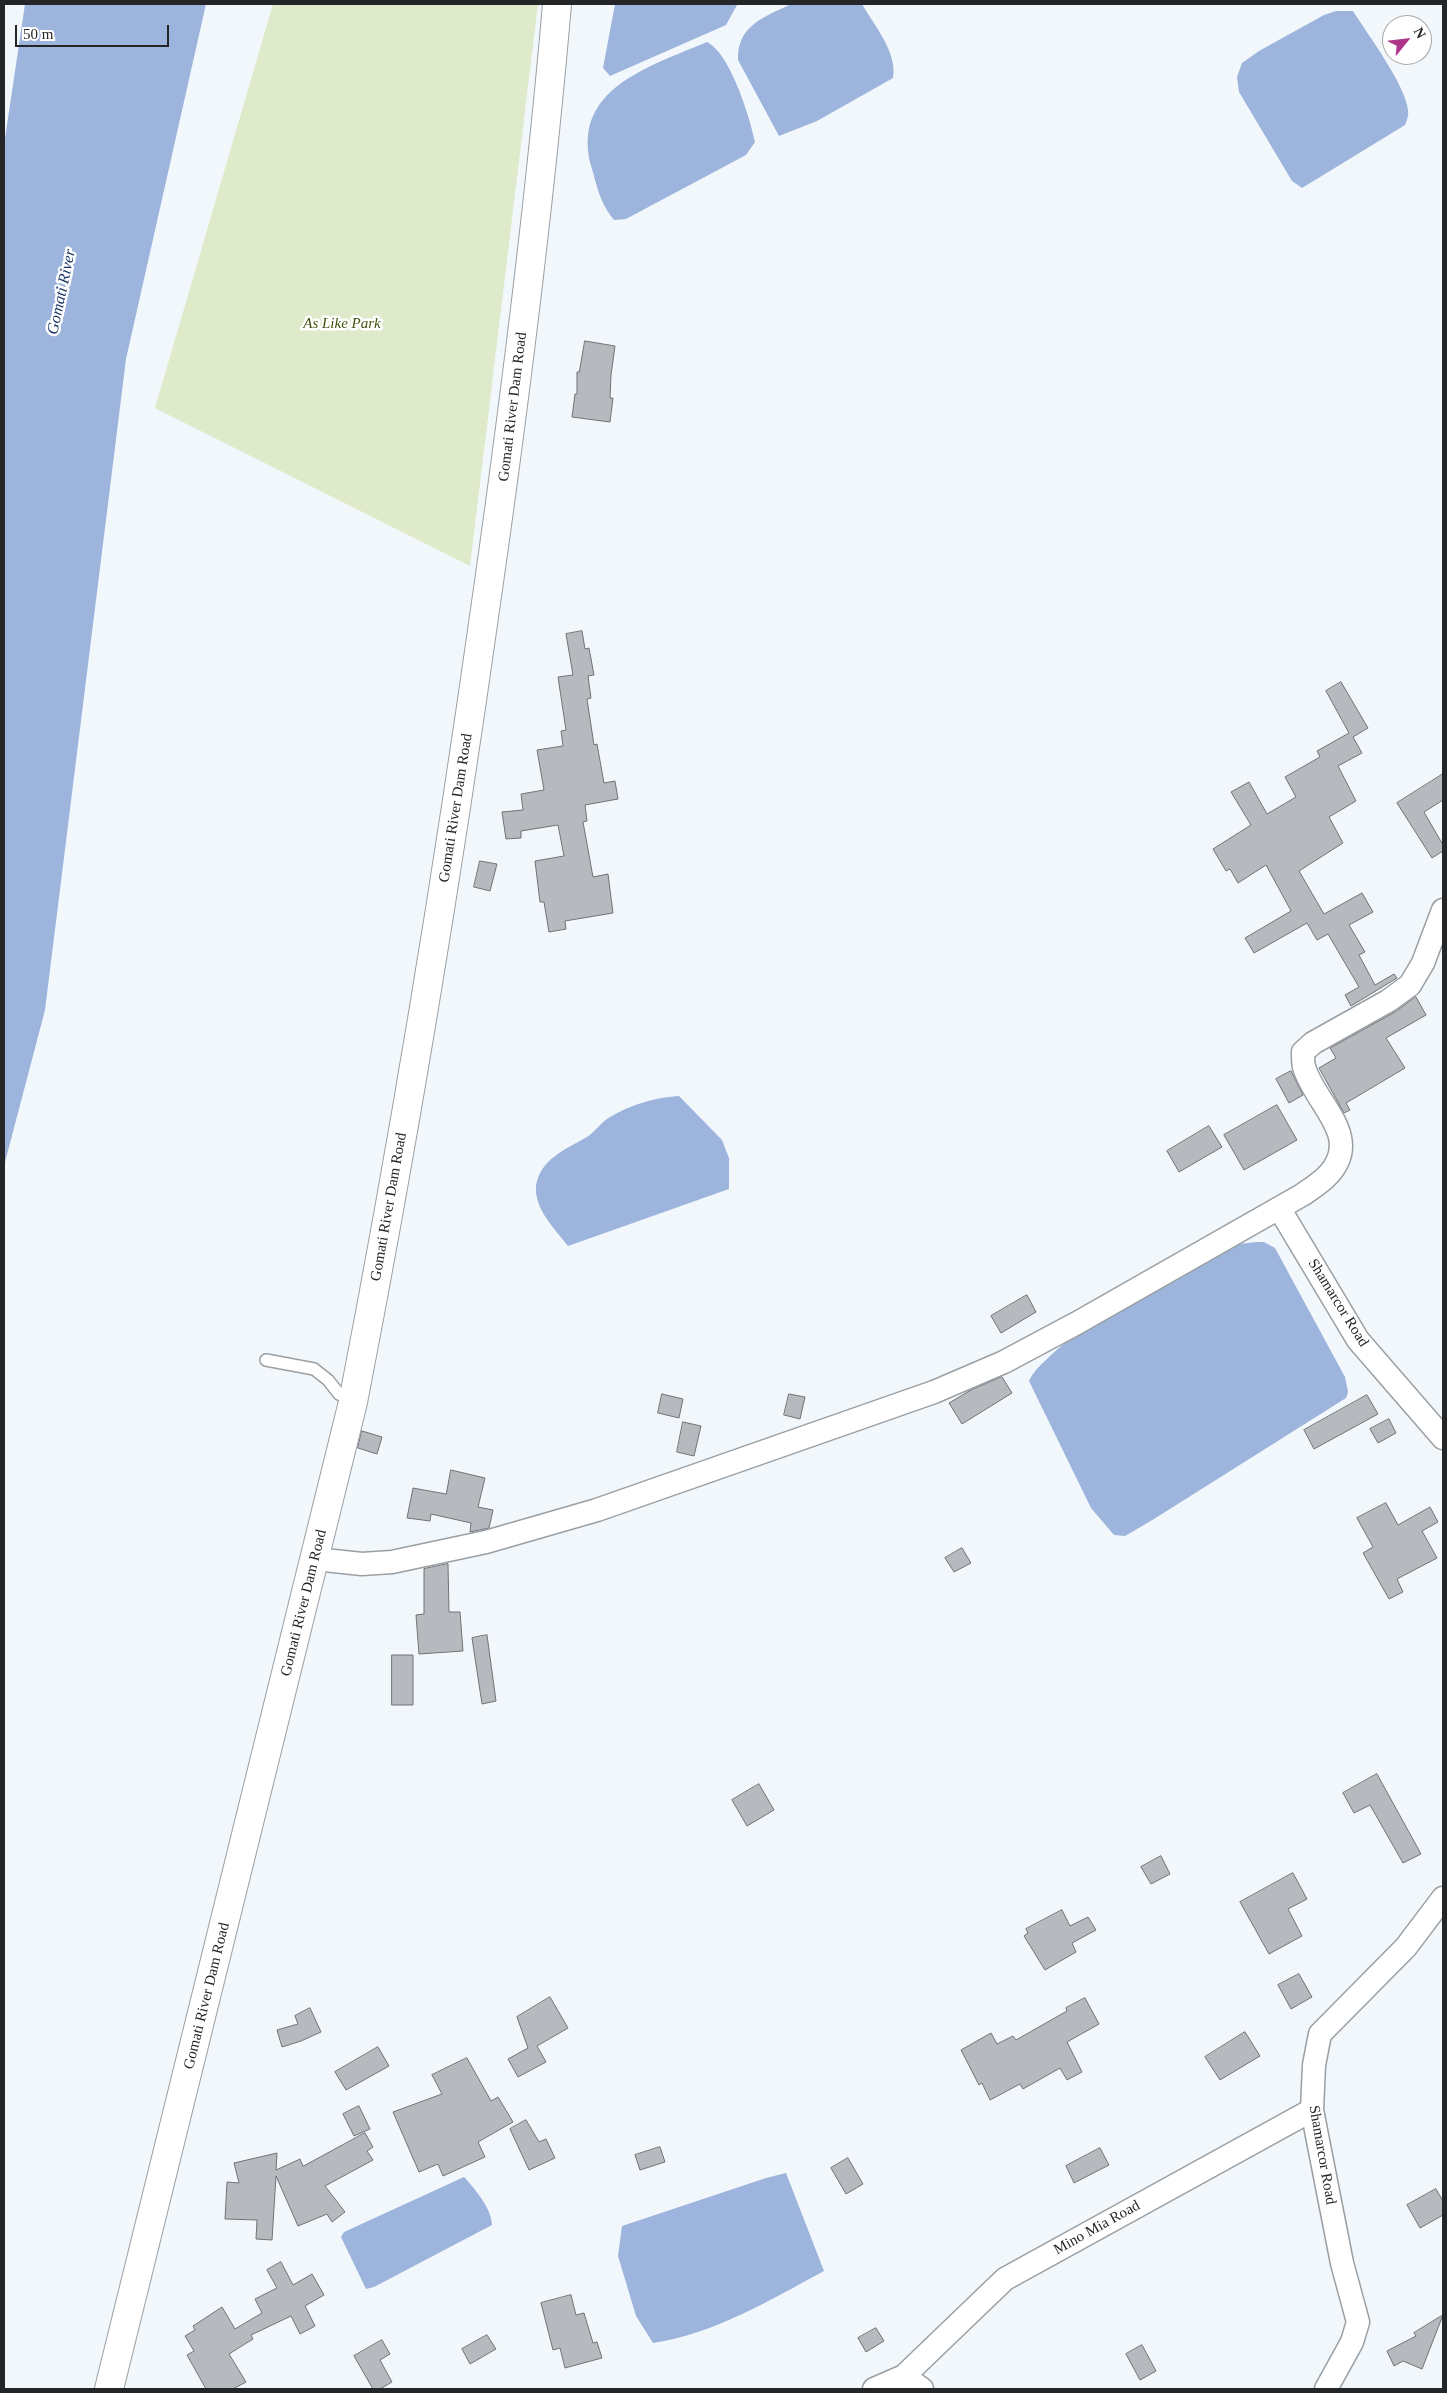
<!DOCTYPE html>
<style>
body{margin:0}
#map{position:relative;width:1447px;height:2393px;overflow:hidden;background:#f2f7fb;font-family:"Times New Roman",serif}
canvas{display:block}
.frame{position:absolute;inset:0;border:5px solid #232526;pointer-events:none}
.north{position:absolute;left:1382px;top:15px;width:50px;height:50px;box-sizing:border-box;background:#fff;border:1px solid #a7a8a8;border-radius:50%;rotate:61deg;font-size:14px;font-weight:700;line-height:20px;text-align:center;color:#232526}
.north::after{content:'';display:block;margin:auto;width:18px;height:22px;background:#ae3589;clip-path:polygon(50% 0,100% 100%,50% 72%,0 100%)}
.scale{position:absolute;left:15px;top:25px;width:154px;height:22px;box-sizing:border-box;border:2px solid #232526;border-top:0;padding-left:6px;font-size:15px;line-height:18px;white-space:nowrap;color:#232526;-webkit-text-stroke:4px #fff;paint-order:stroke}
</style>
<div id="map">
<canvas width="1447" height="2393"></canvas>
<div class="frame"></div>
<div class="north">N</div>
<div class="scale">50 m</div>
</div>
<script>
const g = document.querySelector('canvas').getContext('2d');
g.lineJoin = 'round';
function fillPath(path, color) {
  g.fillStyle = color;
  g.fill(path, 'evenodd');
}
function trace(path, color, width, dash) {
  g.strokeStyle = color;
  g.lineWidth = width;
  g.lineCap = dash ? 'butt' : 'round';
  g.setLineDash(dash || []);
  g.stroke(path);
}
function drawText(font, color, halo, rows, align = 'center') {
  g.font = font + ' "Times New Roman",serif';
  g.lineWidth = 5;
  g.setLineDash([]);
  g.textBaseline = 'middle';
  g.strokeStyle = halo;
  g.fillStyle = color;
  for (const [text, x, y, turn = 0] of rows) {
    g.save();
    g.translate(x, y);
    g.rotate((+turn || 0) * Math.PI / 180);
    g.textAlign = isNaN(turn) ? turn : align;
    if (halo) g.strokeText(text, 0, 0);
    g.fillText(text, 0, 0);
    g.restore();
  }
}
fillPath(new Path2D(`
 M273 4H538L470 566 155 408Z`), '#dfeaca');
fillPath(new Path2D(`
 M25 4H206L126 359 45 1010 4 1166V145Z
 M615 4H737V5L726 25 610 76 603 68Z
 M791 4H862C874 25 898 53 893 78L817 121 779 136 738 60C737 25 765 17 791 4Z
 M1336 11H1353C1368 35 1405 84 1408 110 1409 115 1407 120 1405 125L1302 188 1292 181 1239 92 1237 77 1242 63 1259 51 1324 15Z
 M707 42C730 53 750 117 755 142L746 155 626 219 614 220C600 202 598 190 592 169 568 89 651 66 707 42Z
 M679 1096 722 1140 729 1158V1189L568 1246C555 1229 534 1209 536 1186 540 1159 566 1149 587 1137 595 1132 601 1122 610 1117 630 1105 656 1097 679 1096Z
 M1257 1242H1264L1275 1248 1345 1377 1348 1392 1346 1398 1154 1519 1125 1536 1114 1535 1091 1508 1029 1381C1034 1370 1043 1363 1051 1355 1105 1306 1174 1277 1238 1244Z
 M786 2173 824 2271C770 2300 714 2334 653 2343L636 2316 618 2256 622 2226 766 2178Z
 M464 2177C475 2189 492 2209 492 2225L374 2287 366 2289 341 2237 344 2232Z`), '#9db4dd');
const building = new Path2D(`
 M585 341 615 346 611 375 610 398H613L610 422 572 417 575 394H577V372H579Z
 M582 631 585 649 589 648 594 675 588 676 591 698 587 699 594 745 597 744 604 783 615 781 618 799 585 805 587 821 583 822 593 877 608 874 613 913 565 921 566 929 549 932 544 902H540L535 861 564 856 558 825 521 831V838L506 839 502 812 523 810 521 794 544 790 537 750 563 746 561 731 566 730 558 677 573 675 566 634Z
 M1341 682 1368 728 1353 737 1362 753 1338 766 1356 801 1329 817 1343 843 1299 871 1324 914 1362 893 1373 912 1349 925 1365 952 1359 955 1375 985 1394 974 1397 978 1351 1006 1345 995 1359 987 1328 934 1317 940 1307 923 1254 953 1245 938 1291 911 1290 909 1266 865 1238 883 1230 869 1226 871 1213 849 1251 825 1231 792 1249 782 1267 814 1296 797 1285 777 1320 757 1317 751 1349 733 1326 691Z
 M1443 774V800L1424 812 1443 845V851L1432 858 1397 803Z
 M480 861 497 864 490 891 474 887Z
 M1416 997 1426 1015 1386 1038 1405 1068 1346 1103 1350 1110 1344 1113 1319 1068 1336 1058 1330 1048 1395 1012Z
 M1291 1071 1303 1095 1289 1103 1276 1079Z
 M1277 1105 1297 1140 1244 1170 1224 1135Z
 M1209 1126 1222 1147 1179 1172 1167 1151Z
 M1027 1295 1036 1312 1001 1333 991 1316Z
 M1002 1377 1012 1393 962 1424 949 1403 971 1390Z
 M662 1394 683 1399 679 1418 658 1413Z
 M789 1394 805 1397 800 1419 784 1415Z
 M1367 1395 1378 1414 1314 1449 1304 1430Z
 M1389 1419 1396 1433 1378 1443 1370 1429Z
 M683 1422 701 1426 694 1456 677 1452Z
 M362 1431 382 1437 377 1454 358 1448Z
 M451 1470 485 1478 478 1507 493 1510 489 1528 470 1532 471 1523 431 1514 430 1521 407 1518 413 1488 446 1494Z
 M1386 1503 1398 1525 1430 1507 1438 1522 1422 1531 1437 1558 1397 1579 1403 1592 1389 1599 1363 1553 1373 1547 1357 1518Z
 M962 1548 971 1563 954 1572 945 1558Z
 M448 1564 449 1612H460L463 1651 419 1654 416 1615 424 1614V1569Z
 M487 1635 496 1701 482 1704 472 1638Z
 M392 1655H413V1705H392Z
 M1377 1774 1421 1854 1403 1863 1370 1805 1354 1813 1343 1793Z
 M759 1784 774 1810 747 1826 732 1800Z
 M1161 1856 1170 1874 1151 1884 1141 1867Z
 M1293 1873 1307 1899 1288 1909 1302 1936 1269 1954 1240 1902Z
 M1062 1910 1070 1926 1088 1917 1096 1930 1072 1943 1076 1952 1045 1970 1024 1936 1028 1933 1026 1929Z
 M1299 1974 1312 1997 1291 2009 1278 1985Z
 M550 1997 568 2028 537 2046 546 2062 518 2077 508 2059 528 2048 517 2017Z
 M1085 1998 1099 2024 1067 2042 1082 2072 1067 2080 1060 2068 1023 2089 1020 2084 990 2100 982 2083 979 2085 961 2050 991 2033 997 2044 1013 2036 1016 2040 1067 2011 1066 2008Z
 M310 2008 321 2032 301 2041 282 2047 277 2030 298 2024 295 2016Z
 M1245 2032 1260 2056 1220 2080 1205 2057Z
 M378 2047 389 2066 346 2090 335 2072Z
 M467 2058 491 2101 498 2097 513 2122 478 2142 485 2157 443 2176 438 2164 419 2172 393 2112 442 2094 432 2075Z
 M359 2106 370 2129 354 2136 343 2114Z
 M526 2120 539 2142 546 2139 555 2158 529 2170 510 2129Z
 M365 2133 373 2147 367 2151 373 2160 325 2186 345 2212 332 2222 327 2214 298 2226 276 2176 272 2240 256 2239 257 2220 225 2219 227 2182 239 2183 234 2163 277 2153 276 2170 300 2159 303 2166Z
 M660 2147 665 2162 640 2170 635 2155Z
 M1100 2148 1109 2165 1074 2183 1066 2166Z
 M848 2158 863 2184 846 2194 831 2168Z
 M1436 2189 1443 2201V2215L1420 2228 1407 2205Z
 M281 2262 293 2285 312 2274 324 2295 305 2306 315 2326 300 2334 291 2316 251 2335 253 2339 229 2354 246 2382 233 2389H206L187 2355 194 2351 185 2336 195 2330 193 2326 222 2307 235 2329 262 2313 255 2299 277 2288 267 2270Z
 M571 2295 576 2315 584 2313 593 2343 597 2342 602 2358 565 2368 560 2348 553 2350 541 2303Z
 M1443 2315 1422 2369 1403 2361 1394 2366 1387 2351 1416 2336 1414 2333Z
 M876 2328 884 2341 866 2352 858 2338Z
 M487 2335 496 2349 470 2364 462 2349Z
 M382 2340 390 2354 380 2360 392 2382 380 2389H373L354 2356Z
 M1142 2345 1156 2371 1140 2380 1126 2354Z`);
fillPath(building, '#b6babf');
trace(building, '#6f7377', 1);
const lane = new Path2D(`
 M266 1360 314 1369 328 1380 339 1394 353 1402`);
const street = new Path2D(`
 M1279 1208 1358 1340 1443 1438
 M315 1559 362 1564 392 1562 486 1542 597 1510 934 1392 1004 1362 1077 1323 1302 1195C1311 1189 1322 1182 1329 1174 1363 1136 1315 1104 1304 1067 1303 1063 1303 1057 1303 1052L1313 1043 1388 1001 1410 985 1423 963 1443 910
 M904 2376 922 2389
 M874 2389 904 2376 1005 2279 1312 2110
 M1326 2389 1352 2342 1358 2322 1342 2263 1312 2110 1314 2065 1320 2034 1406 1947 1443 1898`);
const secondary = new Path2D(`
 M109 2389 353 1402C405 1135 449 866 487 596 515 400 540 202 557 4`);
trace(lane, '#9a9fa3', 14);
trace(street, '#9a9fa3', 25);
trace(secondary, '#9a9fa3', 30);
trace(lane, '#fff', 11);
trace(street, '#fff', 22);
trace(secondary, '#fff', 28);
drawText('italic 15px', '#42530d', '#fff', [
 ["As Like Park",342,324]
]);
drawText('15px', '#232526', '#fff', [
 ["Gomati River Dam Road",513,407,-83],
 ["Gomati River Dam Road",456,808,-81],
 ["Gomati River Dam Road",389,1207,-80],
 ["Shamarcor Road",1338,1303,58],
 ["Gomati River Dam Road",304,1603,-76],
 ["Gomati River Dam Road",207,1996,-76],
 ["Shamarcor Road",1322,2155,80],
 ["Mino Mia Road",1097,2228,-29]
]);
drawText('italic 16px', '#183365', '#fff', [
 ["Gomati River",62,292,-78]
]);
</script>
